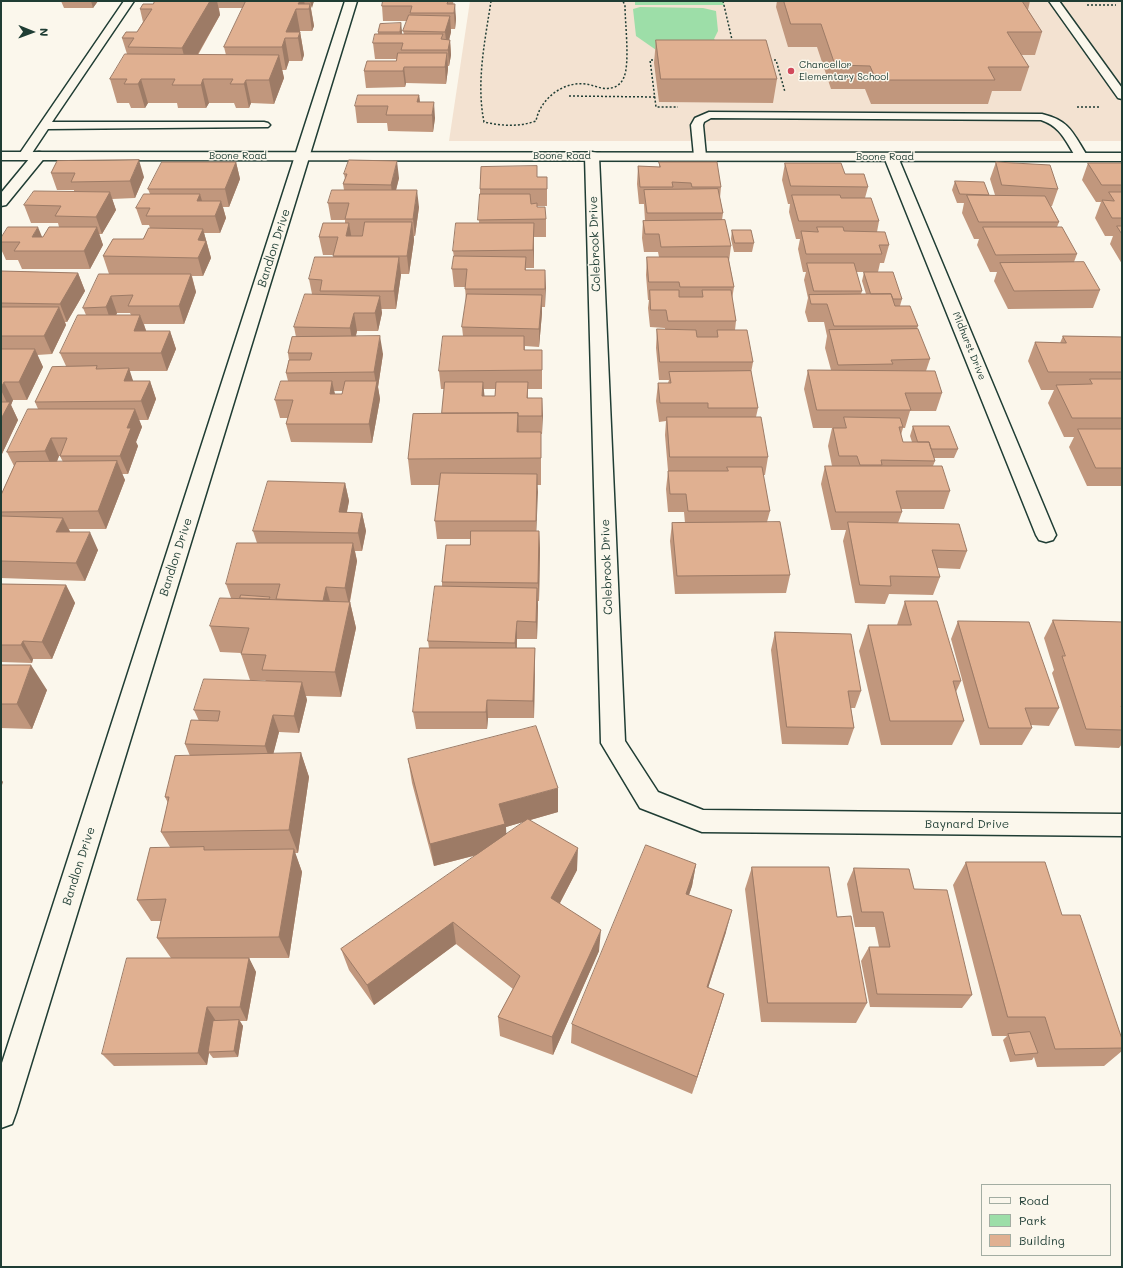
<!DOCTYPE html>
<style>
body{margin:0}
#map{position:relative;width:1123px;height:1268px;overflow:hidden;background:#fbf7ec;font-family:Mali,sans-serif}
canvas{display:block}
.frame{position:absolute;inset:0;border:2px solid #1f3d34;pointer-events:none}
.legend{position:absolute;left:981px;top:1184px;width:130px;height:72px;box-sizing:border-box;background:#fbf7ec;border:1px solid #a3ada2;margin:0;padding:5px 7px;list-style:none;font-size:12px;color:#1f3d34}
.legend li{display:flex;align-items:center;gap:8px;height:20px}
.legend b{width:20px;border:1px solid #a3ada2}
.north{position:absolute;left:12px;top:12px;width:40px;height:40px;-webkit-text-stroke:3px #fbf7ec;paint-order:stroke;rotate:91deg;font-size:11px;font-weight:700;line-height:16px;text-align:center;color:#1f3d34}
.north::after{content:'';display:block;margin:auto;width:14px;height:18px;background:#1f3d34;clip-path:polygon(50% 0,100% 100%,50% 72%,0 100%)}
</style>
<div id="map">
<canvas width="1123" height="1268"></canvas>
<div class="frame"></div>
<ul class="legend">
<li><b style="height:5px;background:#fbf7ec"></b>Road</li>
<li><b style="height:11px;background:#9ddea8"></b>Park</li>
<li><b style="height:11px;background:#e0b091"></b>Building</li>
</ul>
<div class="north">N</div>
</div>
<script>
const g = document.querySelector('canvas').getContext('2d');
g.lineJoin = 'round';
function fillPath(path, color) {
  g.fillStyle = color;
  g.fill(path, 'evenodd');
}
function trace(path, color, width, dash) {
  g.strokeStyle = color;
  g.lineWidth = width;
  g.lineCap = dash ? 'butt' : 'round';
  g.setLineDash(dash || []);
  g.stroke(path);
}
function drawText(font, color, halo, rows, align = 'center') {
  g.font = font + ' Mali,sans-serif';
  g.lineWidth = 3;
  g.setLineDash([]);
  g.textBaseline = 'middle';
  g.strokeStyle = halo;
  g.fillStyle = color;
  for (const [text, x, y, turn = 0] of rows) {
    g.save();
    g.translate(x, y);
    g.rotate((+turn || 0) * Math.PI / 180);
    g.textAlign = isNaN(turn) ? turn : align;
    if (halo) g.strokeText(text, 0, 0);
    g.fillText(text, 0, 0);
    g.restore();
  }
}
fillPath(new Path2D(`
 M470 1H1122V141H449Z`), '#f3e2d1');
fillPath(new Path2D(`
 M635 1H723L724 5H635Z
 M640 7 703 8 716 11 718 31 714 39 715 40 659 52 636 36 633 9Z`), '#9ddea8');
const lane = new Path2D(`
 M124 1H134L52 122H264L268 123 270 125 268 127 48 129 28 159H20L18 156Z
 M1049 1H1059L1122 88V99L1118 98Z
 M709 112 1042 114C1071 121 1073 134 1088 157L1086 160H1078C1066 143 1062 127 1041 120L711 118 704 122 703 125 706 156 704 159H696L694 156 691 125 695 118Z`);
const street = new Path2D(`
 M345 1H357L16 1113 12 1124 1 1128V1066Z
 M39 152 44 153 46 156 6 205 1 206V193L34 153Z
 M592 152 597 153 599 156 625 741 658 792 703 810 1122 814V836L702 832 640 808 601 743 585 156 587 153Z
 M891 153 896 154 898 157 1056 535 1053 540 1046 542 1039 540 1036 535 884 157 886 154Z`);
const secondary = new Path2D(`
 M1 152 1122 153V161L1 160Z`);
trace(lane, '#1f3d34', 3);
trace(street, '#1f3d34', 3);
trace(secondary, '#1f3d34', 3);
trace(new Path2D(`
 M491 1C485 41 476 82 484 122 502 126 519 127 536 121 540 99 563 81 586 84 594 85 602 90 610 88 616 88 622 83 624 77 630 63 625 23 625 6L623 1
 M723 1 733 44
 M1087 5H1116
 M657 60H650L656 107H678
 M770 60H776L785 92
 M569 96 655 97
 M1077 107H1100`), '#1f3d34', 1.5, [2, 2]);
fillPath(lane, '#fbf7ec');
fillPath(street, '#fbf7ec');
fillPath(secondary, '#fbf7ec');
fillPath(new Path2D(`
 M61 1H98L93 8H64Z
 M155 1H314L311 8 314 26 312 31H300L304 55 302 61H289L286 70H282L284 78 274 104 251 103 249 108H236L234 103H209L206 108H178L177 103H148L145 108H131L129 103H117L110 79 127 54 122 38 137 32 143 22 140 9 153 4ZM219 8H243L224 47 226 55H198L220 15Z
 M383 1H453L456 19 455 29H451V32L449 40H450L451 55 449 66H448V69L446 84 406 83 405 87 366 88 364 71 396 61 397 59H375L373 43 378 34V32L402 31V34H404L403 31 407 21H383L382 6Z
 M777 1H1030L1028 10 1042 32 1035 55H1021L1029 67 1021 91H992L988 104H871L865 89H831L817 47H788L776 7Z
 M656 40 777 79 773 103 659 102 654 63Z
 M419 95 420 102 435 118 433 132 388 131 387 123H357L355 106Z
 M57 161 144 177 135 198 112 199 116 210 102 234H99L103 245 90 269H22L18 260H6L1 249V238L43 237 59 227 58 223H31L24 205 74 192V190H57L51 173Z
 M236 162 240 179 229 207H223L226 218 220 233H204L211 258 203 276H192L196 292 184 324H144L146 331H170L176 349 167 371H129L133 381H150L156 399 148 420H139L142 427 136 442 138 446 128 474H122L125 480 106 529H69L70 532 98 550 85 581 1 578V495L14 466 7 452 38 409 35 402 66 366 60 353 86 315 83 308 121 274H109L103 256 143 239 150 228 149 225H142L136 208 150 194 148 189ZM117 313H130L131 315H116ZM59 456H60L63 462H57Z
 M659 162 721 187 720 198 723 213 722 220 731 246 729 261 734 287 732 299 736 321 735 330 753 362 751 373 758 408 756 417 768 457 765 475H763L770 511 767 522 790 575 786 593 675 594 670 541 672 523H685L684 512H668L666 489 668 471 665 435 666 421 659 422 656 401 658 383H668L669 380H659L656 348 657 329 665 330V328L650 327 648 308 649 300H648L646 275 647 257H659L658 252H644L642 238 643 221H645L644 204H639L637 184 638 166 659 167Z
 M996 162 1058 189 1052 206H1051L1059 222 1057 227 1077 254 1074 262 1100 290 1093 308 1008 309 994 281 997 272H990L977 245 979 239H974L962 213 964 203H957L952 190 955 181 989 195H995L990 179Z
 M785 163 845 174 868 187 865 198 879 221 877 232 889 245 884 263H880L878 272 902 299 900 306 918 326 917 329 930 359 926 371 942 393 936 411H910L905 428H903L901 435 903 442H912L910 436 913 426 958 449 954 458H934L935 461 933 466 950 491 944 509H901L902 512 898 523 967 551 960 569 937 568 940 577 933 595 889 594 885 604 855 603 843 541 846 530H831L821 484 825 466H832L828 446 832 428H813L804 389 808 370H831L825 348 827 336 824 322H808L805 312 808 298 804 280 806 272H803L798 249 800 239H796L789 212 790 204H788L782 180ZM856 272H864L862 281 866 294H861L862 291Z
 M1088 163H1122V264L1110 244 1113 236H1105L1095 218 1101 202H1096L1082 180Z
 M344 174 399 178 396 190 419 207 415 236H414V240L409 274H401L396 309H381L382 313 378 331H357L356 336 383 354 378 387 380 399 372 443 291 442 286 424 288 418H280L275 400 288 381 286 373 289 360 288 353 296 337 294 327 312 294 309 279 333 257 334 255H323L319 237 345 223V220H331L328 203 344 190 343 184 345 179ZM334 391H343L342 394H335Z
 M537 177H547V206H537L546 219V237H534V268H526V270H545V307H542V313L539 347 525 346V350H542V389H528V398H542V434H541V485H537L536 531H539L540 549 539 601H538L537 639H517V648H535V665L534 718H488L487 729H416L413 712 429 648 428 641 442 587V582L470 545V539H437L435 521 439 485H411L408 459 442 413 444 389H441L439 371 463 336 462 327 466 300 465 287H454L452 269 454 257 453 251 479 223 480 194V189ZM484 389H495V396H484Z
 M732 230 754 243 752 252H734L731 239Z
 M1 271 78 273 85 291 67 322H65L66 325 52 354 37 355 43 367 27 400H13L11 405 18 420 1 456Z
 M1063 336 1122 337V486H1087L1069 447 1074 437H1064L1048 403 1054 390H1041L1028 361 1035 342 1060 343Z
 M345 483 349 501 347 512 362 513 366 531 362 551H355L357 561 350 602 356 628 341 697 306 696 307 700 299 733 279 732 273 754 301 753 309 777 298 853H295L302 872 289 958H249L256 972 247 1021H240L243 1026 238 1057 213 1058 209 1053 207 1065 114 1066 102 1054 171 958 157 938 161 921H151L137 900 170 847 161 832 168 803 165 797 190 756 185 744 199 721 194 710 266 681 265 680H250L241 654V653L220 652 210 626 231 598 226 584 257 543 253 531Z
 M1 584 66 585 75 603 52 659H33L32 663 1 662Z
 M905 601 961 681 956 692 964 721 952 745H881L859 651 868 625H897Z
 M1053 620 1122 622V744L1119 748 1075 746 1052 673 1054 670 1044 638Z
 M958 621 1059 708 1049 726 1031 725 1032 728 1022 745H980L951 639Z
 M775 632 861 691 855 708H851L854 728 848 745 782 744 771 650Z
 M1 665 47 690 32 729 1 728Z
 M408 759 558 812 530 820 577 870 560 903 599 951 553 1055 500 1036 498 1017 513 989 456 944 374 1005 349 970 341 949 477 855 434 866 412 783ZM526 821 506 835V827Z
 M966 862 1062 915 1122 1039V1051L1104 1066 1037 1067 1034 1057 1032 1060 1010 1062 1003 1040 1007 1036H992L953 885Z
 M696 864 692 886 689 895 726 932 708 988 724 994 718 1014 692 1094 571 1043 572 1024Z
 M752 867 867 1003 856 1023 761 1022 745 889Z
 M854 868 914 889 972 995 962 1008 870 1007 861 961 869 947H879L875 927H855L847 884Z`), '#c1977d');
fillPath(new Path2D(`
 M91 1H98L93 8Z
 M210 1H217L220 15 188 71 182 48Z
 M300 1H304L306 9 298 4Z
 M310 1H314L312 8Z
 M310 4 314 26 312 31 309 9Z
 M455 4 456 19 455 29 454 13Z
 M296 9 300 31 297 38 286 32Z
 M450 16 451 32 447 48 445 32Z
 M401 23 402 31 401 40 400 32Z
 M300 32 304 55 302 61 298 38Z
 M285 38 289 61 286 70 282 47Z
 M450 40 451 55 449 66 448 50Z
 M447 53 448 69 446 84 445 67Z
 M279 55 284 78 274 104 269 80Z
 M404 67 406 83 405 87 403 71Z
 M141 79 148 103 145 108 138 84Z
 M203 79 209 103 206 108 201 85Z
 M246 80 251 103 249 108 244 84Z
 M419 95 421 111 417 102Z
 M434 102 435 118 433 132 432 115Z
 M139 160 144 177 135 198 130 181Z
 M397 161 399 178 393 202 391 185Z
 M236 162 240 179 229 207 225 189Z
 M417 190 419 207 415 236 413 219Z
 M110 192 116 210 102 234 96 217Z
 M200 194 205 211 197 201Z
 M221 201 226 218 220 233 215 216Z
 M412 222 414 240 409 274 407 256Z
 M349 223 352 240 346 236Z
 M534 223V268L533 250Z
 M38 227 45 244 32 237Z
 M97 227 103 245 90 269 84 251Z
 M203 229 211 258 203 276 198 258V240Z
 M399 257 401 275 396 309 394 291Z
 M545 270 546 288 545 307Z
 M78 273 85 291 67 322 60 304Z
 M191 274 196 292 184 324 179 306Z
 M542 295V313L539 347V329Z
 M111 296 117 313 112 325 106 307Z
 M380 296 382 313 378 331 375 313Z
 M59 307 66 325 52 354 44 336Z
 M354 313 357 331 353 346 350 328Z
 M140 315 147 333 134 331Z
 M170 331 176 349 167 371 161 353Z
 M380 336 383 354 378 387 380 399 372 443 369 424 376 384 374 372Z
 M35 349 43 367 27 400 19 382Z
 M129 368 135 387 124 381Z
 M150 381 156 399 148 420 141 401Z
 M332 381 336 399 330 394Z
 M4 382 13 400 11 405 18 420 1 456V419L8 405 1 390V388Z
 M483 382 485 400 482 396Z
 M542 398 543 416 542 434Z
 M135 409 142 427 136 442 138 446 128 474 120 456 127 428Z
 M518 413 519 439 517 432Z
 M51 438 59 456 53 470 45 451Z
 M117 461 125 480 106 529 98 511Z
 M537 474 538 492 536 539V521Z
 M345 483 349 501 343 530 339 512Z
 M362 513 366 531 362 551 358 533Z
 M63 518 72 536 56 532Z
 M539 531 540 549 539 601 538 583Z
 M90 532 98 550 85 581 76 563Z
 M353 543 357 561 349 605 345 588Z
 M66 585 75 603 52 659 42 642Z
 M326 587 331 605 322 606Z
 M537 588 538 606 537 639 536 622Z
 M350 602 356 628 341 697 335 672Z
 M517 621V639L516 660 515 643Z
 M23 641 33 659 32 663 21 645Z
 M535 648V665L534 718 533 701Z
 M31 665 47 690 32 729 17 704Z
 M302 682 307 700 299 733 294 716Z
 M487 700 488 718 487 729 486 712Z
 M273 715 279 732 271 763 265 746Z
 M301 753 309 777 298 853 289 830Z
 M1 779 3 782 1 788Z
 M558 788V812L506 827 507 847 434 866 430 844 499 804Z
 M578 848 577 870 551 920V898Z
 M294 849 302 872 289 958 279 937Z
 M696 864 692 886 682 915 686 894Z
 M732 910 726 932 702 1007 707 987Z
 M453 922 456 944 374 1005 367 985Z
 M601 930 599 951 553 1055 552 1037Z
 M249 958 256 972 247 1021 240 1007Z
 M724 994 718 1014 692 1094 697 1077Z
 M207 1007 216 1021 210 1052H208L209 1053 207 1065 198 1053Z
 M239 1020 243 1026 238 1057 234 1051Z`), '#9d7b66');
const building = new Path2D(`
 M155 1H210L182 48 128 47 134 38H122L126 32H137L152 9H140L143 4H153Z
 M246 1H300L298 4H310L309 9H296L286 32H300L298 38H285L282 47H224Z
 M383 1H448L447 4H455L454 13H410L412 6H382Z
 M784 1H1022L1042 32H1007L1029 67H988L995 80H876L870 66 835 65 821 24H791Z
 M409 15 450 16 445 32 403 31Z
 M401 23 400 32H378L380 24Z
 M375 34H443L441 39 450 40 448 50H401L403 43H373Z
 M656 40H766L777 79H661Z
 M398 53H447L445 67H404L403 71H364L367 61H396Z
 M125 54 279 55 269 80H246L244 84H230L233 79H203L201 85H172L175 79H141L138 84H124L127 79H110Z
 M358 95H419L417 102H434L432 115H386L388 106H355Z
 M139 160 130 181 71 182 75 173H51L57 161Z
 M349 160 397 161 391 185 343 184 347 174H344Z
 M162 162H236L225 189H148Z
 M659 162H717L721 187H692L691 183 672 182 673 187H640L638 166 660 167Z
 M996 162 1050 165 1058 189 1002 185Z
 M785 163H841L845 174H864L868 187 791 186Z
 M1088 163H1122V185H1102Z
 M537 166V177H547V189H480L481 167Z
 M955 181 984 182 989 195 960 194Z
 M718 189 723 213H647L644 190Z
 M332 190H417L413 219H345L349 203H328Z
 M34 191 110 192 96 217 55 216 61 206 24 205Z
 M1109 192H1122V218H1112L1102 200 1114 201Z
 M144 194H200L197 201H221L215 216H146L150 208H136Z
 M480 194H530L531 204 537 203V207H545L546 219 478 220Z
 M792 195H840L841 198H871L879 221H799Z
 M967 195 1045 196 1059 222H979Z
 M725 220 731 246 661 247 659 234H645L643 221Z
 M365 222H412L407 256H333L338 237H319L323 223H349L346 236H362Z
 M456 223H534L533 250 453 251Z
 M1117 226H1122V234Z
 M8 227H38L32 237H43L49 227H97L84 251H14L20 242H1V238Z
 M817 227H843L844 231 885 232 889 245H879L882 254H806L801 231 818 232Z
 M983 227H1062L1077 254 996 255Z
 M149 228 203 229 198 240 206 241 198 258 103 256 113 239H143Z
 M732 230H751L754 243H735Z
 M454 256 526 257 525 270H545V289H465L467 269H452Z
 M315 257H399L394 291H320L322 280 309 279Z
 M647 257H728L734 287H680L679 282H649Z
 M1084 262 1100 290 1014 291 1000 263Z
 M807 263H854L862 291H814Z
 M1 271 78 273 60 304 1 303Z
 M864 272H893L902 299H893L891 294H871Z
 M99 274H191L179 306H128L133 295 111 296 106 307 83 308Z
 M650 290H679V297H703L702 290H731L736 321H668L666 310H651Z
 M305 294 380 296 375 313H354L350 328 294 327Z
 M467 294 542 295 539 329 462 327Z
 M891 294 895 306H910L918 326H834L827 304H811L809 295Z
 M1 307H59L44 336H1Z
 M78 315H140L134 331H170L161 353H60Z
 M657 329 696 330 697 337H718L717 330H747L753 362H660Z
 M918 329 930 359 891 360 893 364 838 365 829 330Z
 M380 336 374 372 286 373 289 360H310L312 353H288L292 337Z
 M443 336H524V350H542V370L439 371Z
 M1063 336 1122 337V372H1048L1035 342 1066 343Z
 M1 349H35L19 382H4L1 388Z
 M97 366 96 369 129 368 124 381H150L141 401 35 402 52 367Z
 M808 370 935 371 942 393H905L911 410H817Z
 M751 371 758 408H708V403H660L658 383H671L669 372Z
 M1090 379H1122V418H1072L1056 385 1092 384Z
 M281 381H332L330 394H342L345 381H377L369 424H286L293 400H275Z
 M445 382H483L482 396H495L496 382H528L527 398H542V416H518V413H442Z
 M1 402H10L1 419Z
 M28 409H135L127 428H131L120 456H60L67 438H51L45 451 7 452Z
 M518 413 517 432H541V458L408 459 413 414Z
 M667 417H761L768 457H670Z
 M844 417 900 418 903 427H899L903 442H929L935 461 881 460 882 465H860L857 456H839L833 428H846Z
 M913 426H949L958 449H931L929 442H918Z
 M1078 429H1122V468H1096Z
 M117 461 98 511 1 512V495L16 462Z
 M825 466H942L950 491H896L902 512H836Z
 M727 467H762L770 511H688L686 494H670L668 471H728Z
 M441 473 537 474 536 521H435Z
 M268 481 345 483 339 512 362 513 358 533 253 531Z
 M1 516 63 518 56 532H90L76 563 1 561Z
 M780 522 790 575 677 576 672 523Z
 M848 522 959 524 967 551 932 550 940 577 890 576 891 586 860 585Z
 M471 531H539L538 583 442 582 446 545H470Z
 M237 543H353L345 588 326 587 323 601 276 599 280 584H226Z
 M1 584 66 585 42 642 23 641 21 645H1Z
 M435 586 537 588 536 622 517 621 515 643 428 641Z
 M241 595 270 597 269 599 240 598Z
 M220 598 350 602 335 672 262 670 266 655 241 654 249 628 210 626Z
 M905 601H937L961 681H953L964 721H890L868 625H911Z
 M1053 620 1122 622V706H1121L1122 708V730L1086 729 1062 656H1065Z
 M958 621 1029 622 1059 708H1025L1032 728H989Z
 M775 632 851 634 861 691H848L854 728 787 727Z
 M420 648H535L533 701 487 700 486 712H413Z
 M1 665H31L17 704H1Z
 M204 679 302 682 294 716 273 715 265 746 185 744 191 720 218 721 220 711 194 710Z
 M536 726 558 788 499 804 505 824 430 844 408 759Z
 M301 753 289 830 161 832 169 797H165L175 756Z
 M528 819 578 848 551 898 601 930 552 1037 498 1017 520 976 453 922 367 985 341 949Z
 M646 845 696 864 686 894 732 910 707 987 724 994 697 1077 572 1024Z
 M204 847V850L294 849 279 937 157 938 166 899 137 900 150 848Z
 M966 862H1045L1062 915H1080L1122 1039V1048L1055 1049 1045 1017H1008Z
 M752 867H829L837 917 851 916 867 1003H768Z
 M854 868 909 869 914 889 947 890 972 995 877 994 869 947H890L883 912H862Z
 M127 958H249L240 1007H207L198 1053 102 1054Z
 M239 1020 234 1051 208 1052 213 1021Z
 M1030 1032 1038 1053 1015 1055 1008 1034Z`);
fillPath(building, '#e0b091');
trace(building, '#9d7b66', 1);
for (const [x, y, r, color] of [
 [791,71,4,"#d1495b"]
]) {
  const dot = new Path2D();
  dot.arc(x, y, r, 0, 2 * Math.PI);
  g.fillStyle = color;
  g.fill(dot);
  trace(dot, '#fbf7ec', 1.5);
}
drawText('10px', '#1f3d34', '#fbf7ec', [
 ["Chancellor",799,65],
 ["Elementary School",799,77]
], 'left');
drawText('10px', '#1f3d34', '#fbf7ec', [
 ["Boone Road",238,156],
 ["Boone Road",562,156],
 ["Boone Road",885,157],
 ["Midhurst Drive",969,346,68]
]);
drawText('12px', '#1f3d34', '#fbf7ec', [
 ["Colebrook Drive",595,244,-92],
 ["Bandlon Drive",274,248,-72],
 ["Bandlon Drive",176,557,-72],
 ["Colebrook Drive",607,567,-92],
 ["Baynard Drive",967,824],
 ["Bandlon Drive",79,866,-72]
]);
</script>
